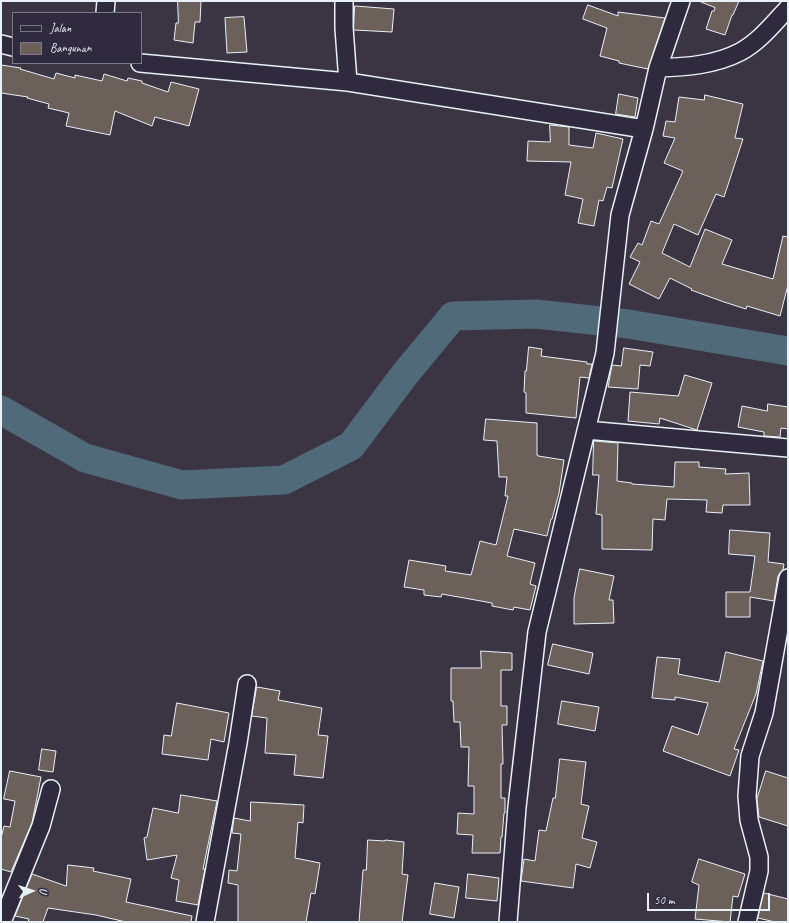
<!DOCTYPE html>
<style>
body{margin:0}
#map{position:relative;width:789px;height:923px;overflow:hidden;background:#3b3543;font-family:Caveat,sans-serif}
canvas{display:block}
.frame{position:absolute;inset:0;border:2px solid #e8f1f8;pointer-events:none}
.legend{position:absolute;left:12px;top:12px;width:130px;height:52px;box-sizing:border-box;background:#2f2a3d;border:1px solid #797a88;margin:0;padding:5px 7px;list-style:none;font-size:12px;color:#e8f1f8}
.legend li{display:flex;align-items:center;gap:8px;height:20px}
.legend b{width:20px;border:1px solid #797a88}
.north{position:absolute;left:12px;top:871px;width:40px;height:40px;-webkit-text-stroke:3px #2f2a3d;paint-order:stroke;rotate:87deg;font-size:11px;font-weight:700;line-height:16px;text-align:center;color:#e8f1f8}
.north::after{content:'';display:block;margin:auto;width:14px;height:18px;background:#e8f1f8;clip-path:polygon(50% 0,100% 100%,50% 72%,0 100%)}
.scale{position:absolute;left:647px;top:893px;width:123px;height:18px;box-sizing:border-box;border:2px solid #e8f1f8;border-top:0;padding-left:5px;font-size:12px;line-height:14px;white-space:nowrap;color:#e8f1f8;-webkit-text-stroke:3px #2f2a3d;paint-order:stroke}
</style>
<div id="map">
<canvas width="789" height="923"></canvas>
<div class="frame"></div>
<ul class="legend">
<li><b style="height:5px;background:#2f2a3d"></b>Jalan</li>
<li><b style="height:11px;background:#6c605b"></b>Bangunan</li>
</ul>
<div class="north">U</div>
<div class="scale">50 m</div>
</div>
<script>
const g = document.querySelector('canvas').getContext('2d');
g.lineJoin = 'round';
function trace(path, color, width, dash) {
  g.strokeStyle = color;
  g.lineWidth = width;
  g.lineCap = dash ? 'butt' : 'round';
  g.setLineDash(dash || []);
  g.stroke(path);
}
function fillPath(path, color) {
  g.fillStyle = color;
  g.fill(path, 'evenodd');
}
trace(new Path2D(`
 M1 410 85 458 182 485 284 480 351 446 405 374 453 316 536 314 628 324 788 351`), '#516a79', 29);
const building = new Path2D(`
 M178 1H201L200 22H195L193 43 174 40 176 23H178Z
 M699 1H739L733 15H732L725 35 706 29 712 11H714L715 8Z
 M588 5 618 16V12L665 18 648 69 619 63V61L600 56 607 28 583 19Z
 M355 6 394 9 392 32 354 30Z
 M244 17 247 52 227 53 225 18Z
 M1 65 21 68 20 69 54 79 56 73 75 78V75L102 81 104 74 127 81 128 78 142 81V83L168 92 171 82 199 89 189 126 155 117 152 126 115 111 110 135 66 126 69 113 48 108 49 104 27 98 28 97 1 93Z
 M619 94 638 98 635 117 616 114Z
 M705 95 743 104 735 138 743 139 724 197 716 194 698 235 674 224 662 253 690 267 705 229 732 240 722 264 773 279 783 236 788 237V285L780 316 747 306 746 309 724 302 691 290 692 289 670 278 659 299 629 284 640 262 630 257 638 243 642 245 651 221 659 224 683 171 664 163 675 138 663 136 666 121 675 122 679 97 704 100Z
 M550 125 569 127V145L593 148 596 133 623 139 612 188 607 187 603 201 599 200 594 226 578 223 583 199 565 195 571 162 527 161 528 141 550 142Z
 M529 347 542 349 541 356 587 362V364H592L589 378 580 377 576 418 526 413V393L524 392 525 371H526Z
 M624 348 653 352 650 366 640 365 638 389 608 387 612 365 621 366Z
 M685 375 712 383 697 430 660 418 659 424 628 421 630 392 678 396Z
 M768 404 788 407V429L781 428 780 437 764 436V432L738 427 742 406 767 411Z
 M486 419 537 423V455H538V456L564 460 559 493 552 519H551L547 536 514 529 507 556 535 563 530 584 536 586 530 610 514 607 513 610 492 606V603L442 594 441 597 424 595V590L404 587 409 560 446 566 445 571 471 575 480 541 496 545 508 496H505L507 477H499L497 441 484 440Z
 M594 441 618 443 617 481 632 483V484L674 487 675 462H699V467L726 469 725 474 749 473 750 505H723L722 513 706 512 707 500 667 499 665 520 653 519 652 550 602 549V515L596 514 599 475H593Z
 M730 530 770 533 768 562 784 564 783 570 778 576 774 601 750 597V617H726V592H750L755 556 729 554Z
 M580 569 614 576 609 600H613L614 623 574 624V598Z
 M553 644 593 653 589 674 548 665Z
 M481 651 512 653V670H501V706H507V725H502L503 764H501V798H505V813H504L502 837H501L500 853H472L473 835 457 834 458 813 474 814V786H468L469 747H461L460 722H454L453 701H451V668H481Z
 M726 652 763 661 756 694 734 749 739 750 730 776 663 751 672 726 698 735 708 703 675 697V700L652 698 657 657 680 659 678 674 719 682Z
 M257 687 280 691 278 700 322 708 318 735 328 736 323 778 294 775 296 755 265 753 267 718 252 716Z
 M562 701 599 707 595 731 558 724Z
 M177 703 229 713 224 742 211 739 208 760 162 754 164 735 171 736Z
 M42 749 56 751 53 772 39 770Z
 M560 759 586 762 581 804 589 806 582 838 597 842 590 868 576 864 573 888 521 881 524 859 535 861 539 830 546 831 553 798H555Z
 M10 771 41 777 32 823 11 872 1 869V838L4 826 10 827 15 801 4 799Z
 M766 771 788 778V826L759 817 757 799Z
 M181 795 217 801 203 869H205L198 905 176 901 179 880 171 878 177 855 147 860 144 838 147 837 153 808 178 813Z
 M251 802 304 805 303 823 298 822 295 858 320 863 315 894 311 893 306 922H238V885L228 883 229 870 237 871 241 834 232 833 234 818 250 821Z
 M368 840 385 841V840L404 842 402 874 408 875 402 922H359L363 870H366Z
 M699 859 745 874 738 897 733 896 730 922 695 919 699 885 692 882Z
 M68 865 94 868 93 871 131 879 126 902 192 916 191 922H126L96 915 48 908 43 922H28L29 919 15 916 32 874 66 886Z
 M468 874 499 878 497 901 466 898Z
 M435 883 459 887 454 918 430 914Z
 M764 893 788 899V922H775L758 918Z`);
fillPath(building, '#6c605b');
trace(building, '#e8f1f8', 1);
const minor = new Path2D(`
 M344 1V28L348 82
 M105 13 106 1
 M1 44 13 47
 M140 63 348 82 644 129
 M658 68C686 67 715 65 740 52 759 42 774 23 788 8
 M586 430 788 448
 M2 922 41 826 51 789
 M205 922 238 743 247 684
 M508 922 517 807 537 632 605 353 620 215 644 129 658 68 681 1
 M747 922 759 871V857L749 820 747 796 750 756 764 713 788 578`);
trace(minor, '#e8f1f8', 20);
trace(minor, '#2f2a3d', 17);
</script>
